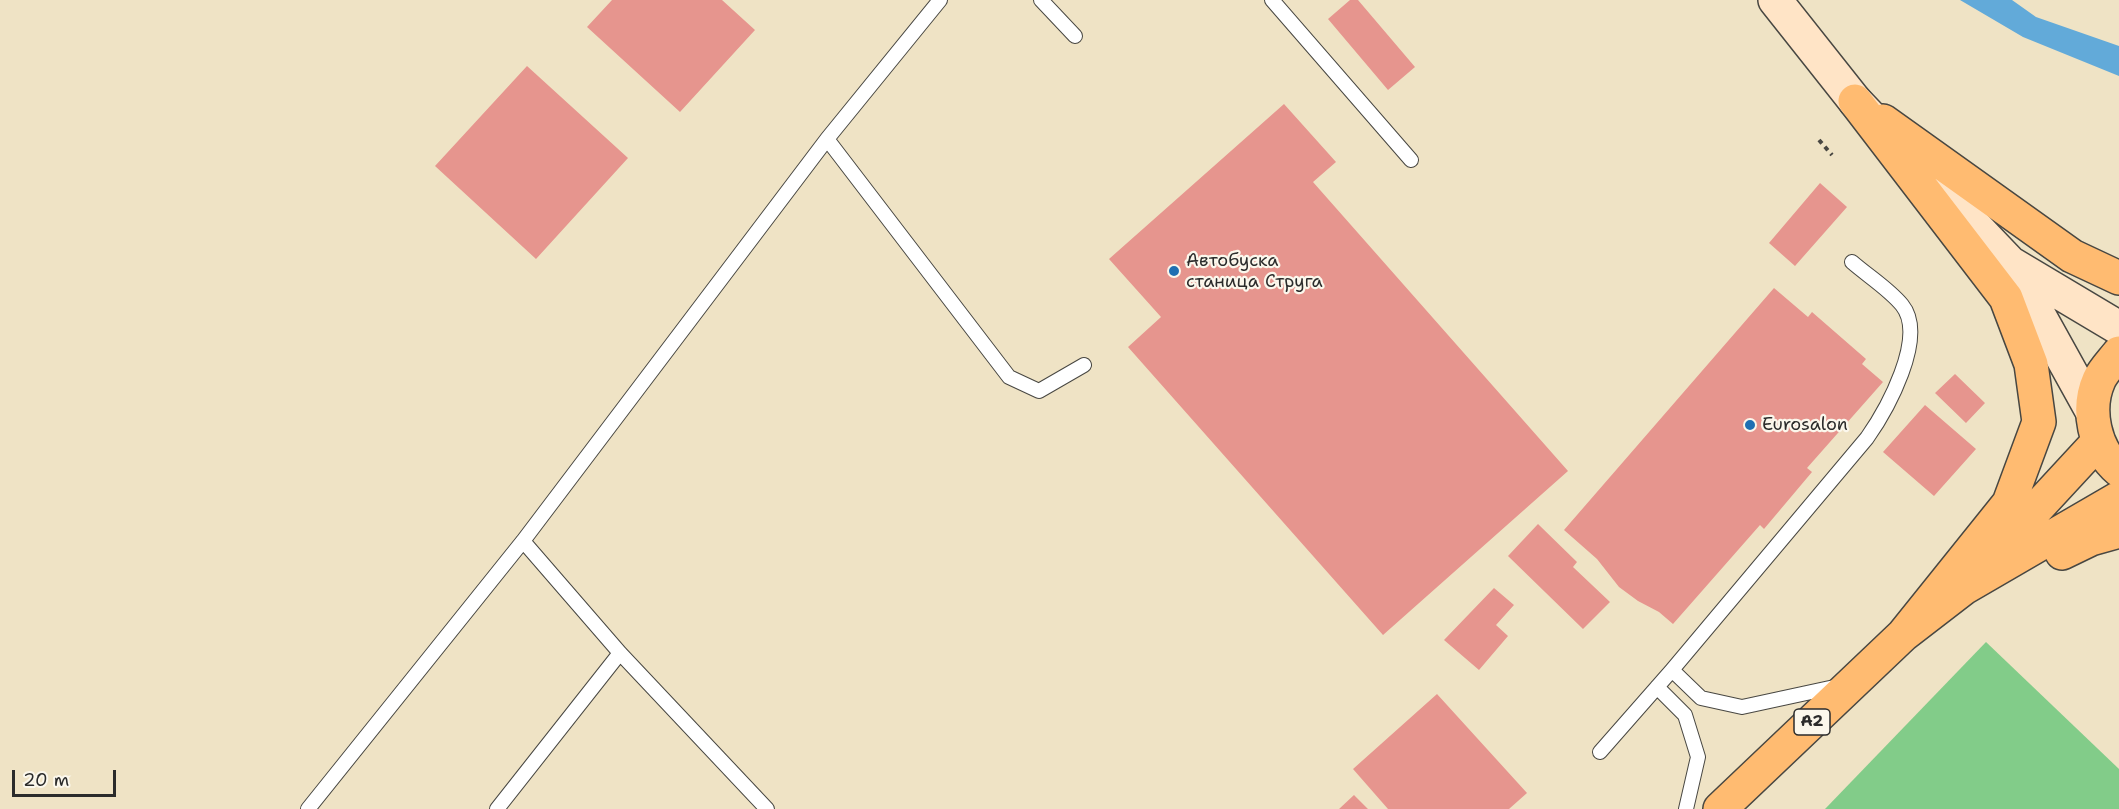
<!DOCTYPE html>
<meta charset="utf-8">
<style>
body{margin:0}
#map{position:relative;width:2119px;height:809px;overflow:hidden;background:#efe3c5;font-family:"Shantell Sans",sans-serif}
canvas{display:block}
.scale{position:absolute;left:12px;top:770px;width:104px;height:27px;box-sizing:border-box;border:3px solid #2b2b2b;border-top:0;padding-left:8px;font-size:18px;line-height:21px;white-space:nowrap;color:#2b2b2b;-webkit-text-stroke:4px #fbf7ec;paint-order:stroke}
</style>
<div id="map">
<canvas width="2119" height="809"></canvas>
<div class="scale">20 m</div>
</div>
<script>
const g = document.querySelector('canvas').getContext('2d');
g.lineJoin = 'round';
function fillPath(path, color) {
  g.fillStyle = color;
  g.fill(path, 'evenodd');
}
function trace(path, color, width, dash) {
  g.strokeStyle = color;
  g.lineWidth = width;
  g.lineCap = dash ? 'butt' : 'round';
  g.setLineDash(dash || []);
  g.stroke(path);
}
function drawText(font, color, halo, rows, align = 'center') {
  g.font = font + ' "Shantell Sans",sans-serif';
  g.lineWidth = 4.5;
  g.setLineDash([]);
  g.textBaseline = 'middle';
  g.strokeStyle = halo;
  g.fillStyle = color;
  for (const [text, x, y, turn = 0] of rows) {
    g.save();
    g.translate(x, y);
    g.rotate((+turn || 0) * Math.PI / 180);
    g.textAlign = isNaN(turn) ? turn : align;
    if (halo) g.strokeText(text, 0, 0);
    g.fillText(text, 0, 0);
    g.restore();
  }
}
fillPath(new Path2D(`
 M1986 642 2119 769V809H1825Z`), '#82cc89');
fillPath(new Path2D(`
 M1960 0H2012L2036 17 2119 46V76L2023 37Z`), '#62aad9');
fillPath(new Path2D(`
 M612 0H722L755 30 680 112 587 27Z
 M1350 0H1358L1415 67 1388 90 1328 19Z
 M527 66 628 158 536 259 435 166Z
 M1284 104 1336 162 1313 182 1568 471 1383 635 1128 347 1161 317 1109 259Z
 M1820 183 1847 207 1795 266 1769 243Z
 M1774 288 1808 317 1812 312 1866 359 1862 364 1883 382 1807 468 1812 472 1764 529 1760 525 1673 624 1659 612 1638 601 1619 587 1597 559 1564 530Z
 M1955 374 1985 403 1966 423 1935 393Z
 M1925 405 1976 449 1934 496 1883 452Z
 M1538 524 1577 562 1573 567 1610 602 1583 629 1508 556Z
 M1494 588 1514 605 1496 625 1508 636 1479 670 1444 640Z
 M1437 694 1527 793 1509 809H1388L1353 769Z
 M1354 795 1368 809H1339Z`), '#e6958e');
const service = new Path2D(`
 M1041 0 1075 36
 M1272 0 1411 160
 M827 139 1009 377 1039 391 1084 365
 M523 541 620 653 767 809
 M1672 670 1701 698 1742 707 1839 686
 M1657 687 1685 715 1698 757 1686 809
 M1600 752 1672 670 1867 438C1886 411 1928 337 1902 305 1889 289 1868 276 1852 262
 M308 809 523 541 827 139 940 0
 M497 809 620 653`);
const secondary = new Path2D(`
 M1775 0 1855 101 1875 122
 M1929 178 2010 263 2092 411
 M2010 263 2119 328`);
const primary = new Path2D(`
 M1855 101 2006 298 2031 364 2039 422 2009 503 1903 635
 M1883 121 2072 256 2119 278
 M2119 353C2113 361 2103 371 2099 380 2086 409 2094 449 2119 470
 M2062 553 2091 539 2119 531
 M1987 562 2098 442
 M1720 809 1903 635 1964 588 2119 498`);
trace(service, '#484742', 16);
trace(secondary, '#484742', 36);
trace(primary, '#484742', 36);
trace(new Path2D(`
 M1819 140 1832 155`), '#484742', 4, [4.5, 4.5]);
trace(service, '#fff', 14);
trace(secondary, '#ffe4c6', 33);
trace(primary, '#ffbb71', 33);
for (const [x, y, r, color] of [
 [1174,271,6,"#1f6fb2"],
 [1750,425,6,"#1f6fb2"]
]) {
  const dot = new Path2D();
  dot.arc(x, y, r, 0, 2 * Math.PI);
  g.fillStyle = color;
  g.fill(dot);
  trace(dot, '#fbf7ec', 2);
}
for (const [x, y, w] of [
 [1812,722,36]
]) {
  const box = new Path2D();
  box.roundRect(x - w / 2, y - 13, w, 26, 4.5);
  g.fillStyle = '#fbf7ec';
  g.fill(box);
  trace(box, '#2b2b2b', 1.5);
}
drawText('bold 16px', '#2b2b2b', null, [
 ["A2",1812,722]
]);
drawText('18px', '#2b2b2b', '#fbf7ec', [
 ["Автобуска",1186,261],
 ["станица Струга",1186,282],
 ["Eurosalon",1762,425]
], 'left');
</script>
